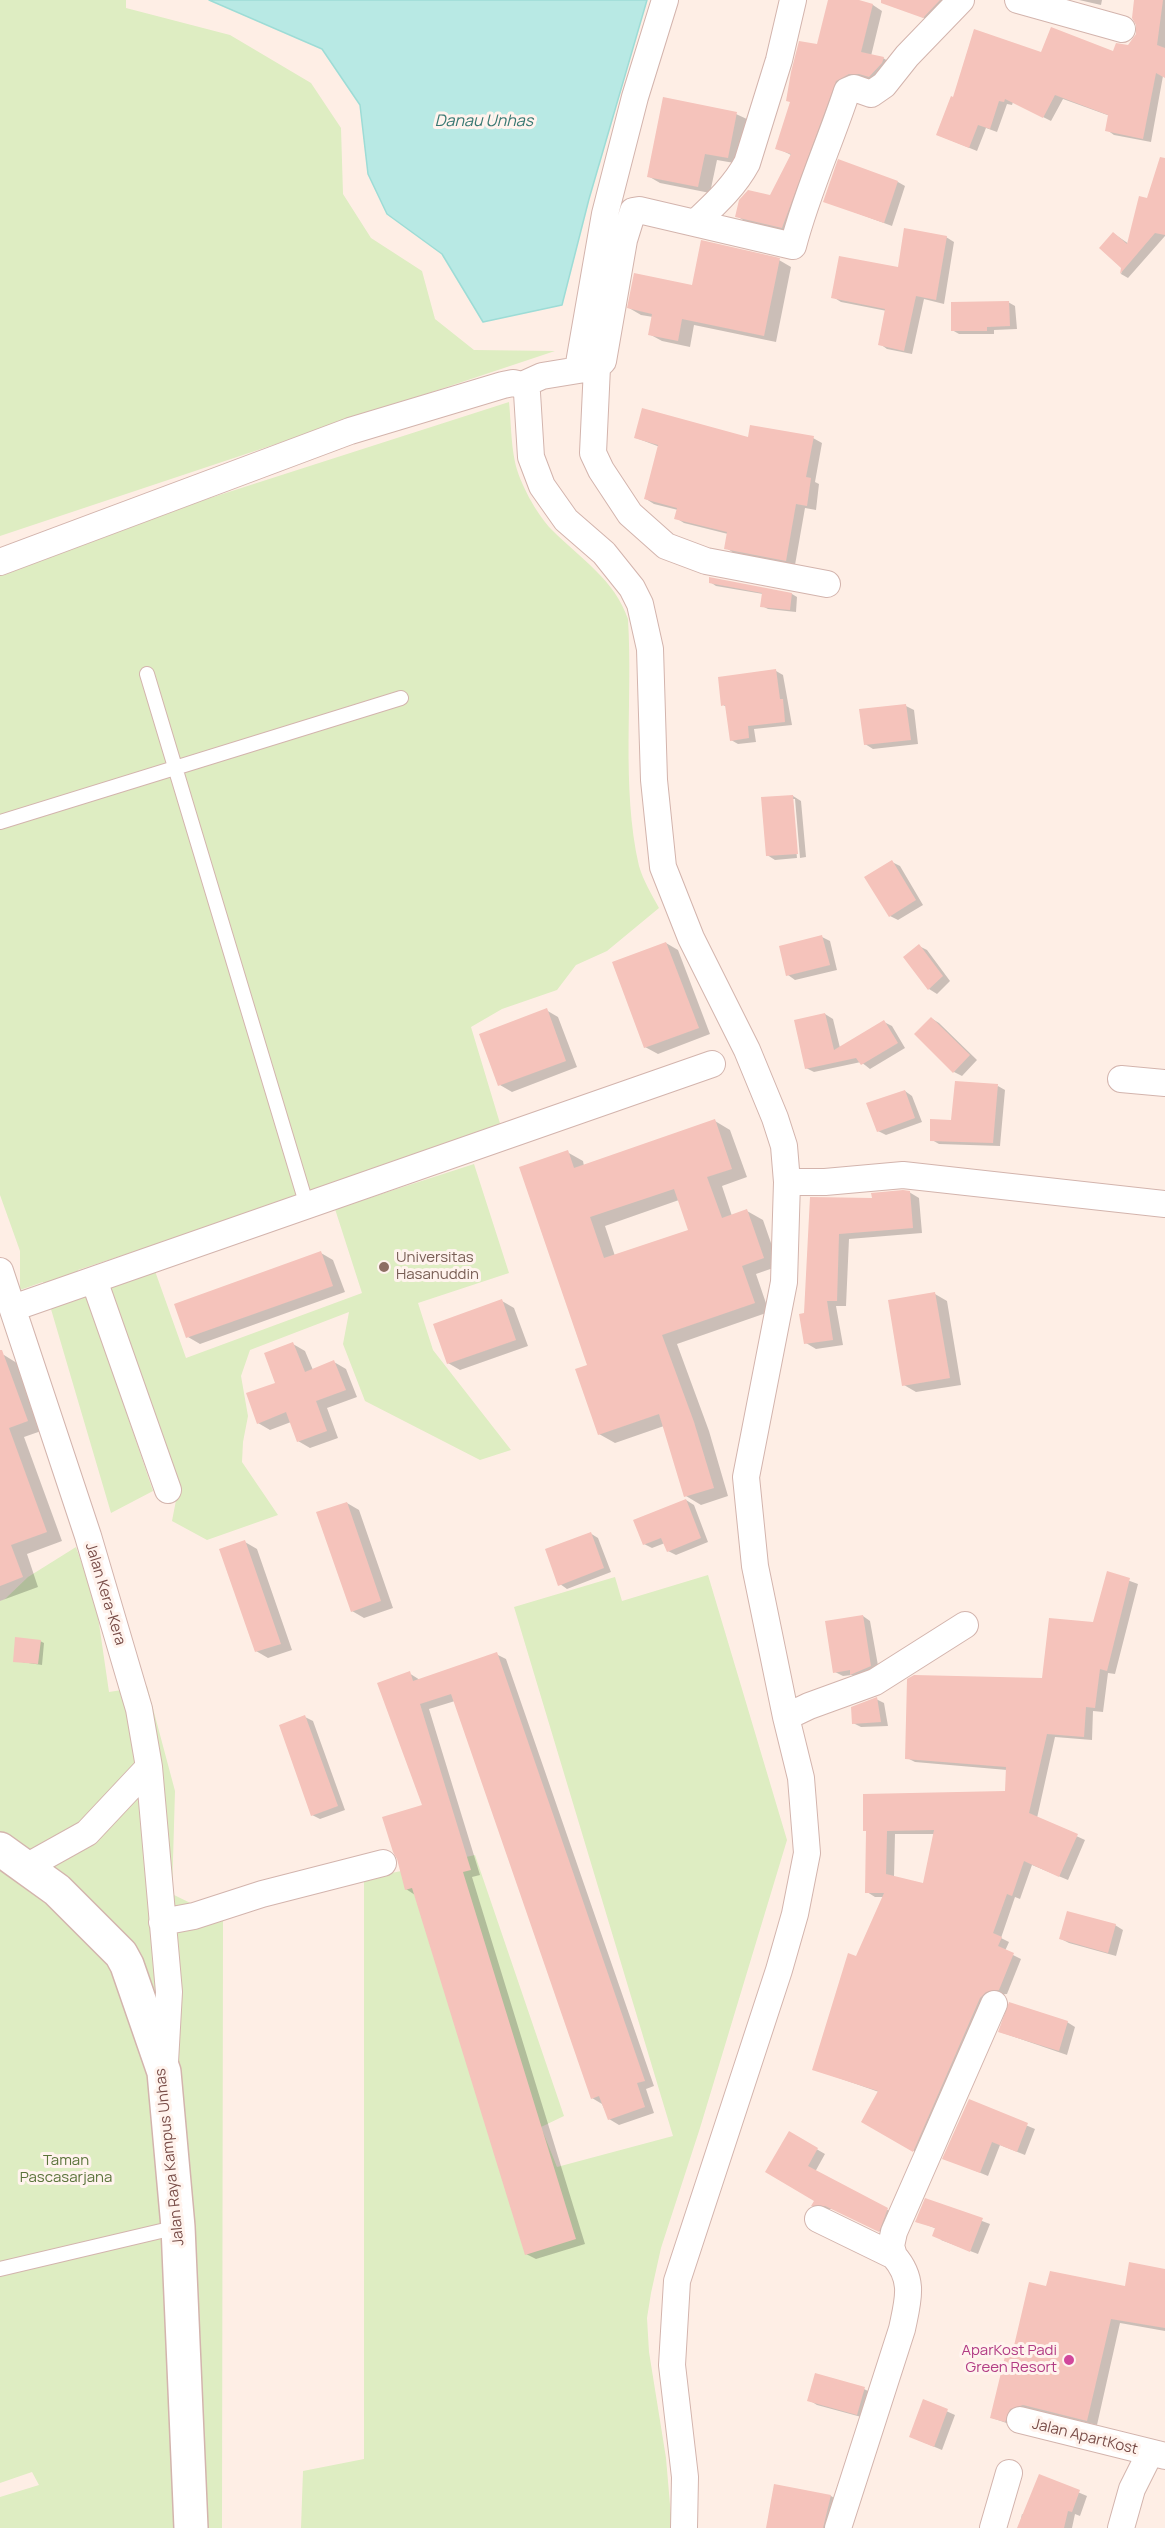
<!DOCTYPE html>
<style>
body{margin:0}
canvas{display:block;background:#feeee5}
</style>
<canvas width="1165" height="2528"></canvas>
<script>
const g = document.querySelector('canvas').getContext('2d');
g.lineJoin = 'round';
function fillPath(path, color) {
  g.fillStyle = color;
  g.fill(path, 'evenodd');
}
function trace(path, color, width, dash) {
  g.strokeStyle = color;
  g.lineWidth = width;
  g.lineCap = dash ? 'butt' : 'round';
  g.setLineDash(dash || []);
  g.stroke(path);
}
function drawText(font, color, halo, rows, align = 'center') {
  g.font = font + ' Manrope,sans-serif';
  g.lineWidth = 6;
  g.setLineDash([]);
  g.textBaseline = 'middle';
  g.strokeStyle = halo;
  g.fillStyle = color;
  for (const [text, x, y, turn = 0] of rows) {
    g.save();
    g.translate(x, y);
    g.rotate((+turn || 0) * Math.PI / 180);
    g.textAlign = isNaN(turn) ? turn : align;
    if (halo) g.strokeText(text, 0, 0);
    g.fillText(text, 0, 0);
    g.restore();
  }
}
fillPath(new Path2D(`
 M0 0H126V8L230 35 311 83 341 128 343 194 371 238 422 271 435 319 474 350 555 351 0 536Z
 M509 402C511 422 511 443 515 462 519 482 537 515 552 530 580 558 615 580 628 619 633 701 621 786 639 866 643 880 652 895 659 908L607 951 576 965 557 990 502 1009 471 1027 502 1130 78 1270 153 1491 111 1513 43 1282 20 1290V1251L0 1195V571L98 534Z
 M474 1164 509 1273 418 1303 433 1350 511 1450 480 1460 365 1401 343 1344 349 1312 250 1350 241 1376 248 1416 243 1442 242 1462 278 1515 207 1540 172 1521 178 1490 106 1288 155 1271 186 1358 362 1293 335 1209Z
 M76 1547 96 1603 109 1692 147 1686 175 1791 172 1894 223 1919 222 2528H0V2497L39 2485 32 2472 0 2483V1601L5 1599 28 1577Z
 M708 1575 787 1840 700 2128 661 2248 651 2293 647 2318 649 2352 666 2458 672 2528H301L303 2471 364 2459V1879L475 1855 564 2116 541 2127 557 2167 673 2136 514 1607 615 1577 622 1601Z`), '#deedc2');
const water = new Path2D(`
 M209 0H647L589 199 562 305 483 322 442 254 387 214 368 174 360 105 322 49Z`);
fillPath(water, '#b8e9e4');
trace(water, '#9ddcd6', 1.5);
fillPath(new Path2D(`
 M830 0H853L873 5 882 11 871 56 883 58 893 64 879 82 870 79H859L792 233 746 222 737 216 771 196 791 155 777 148 818 46Z
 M902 0H952L932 21 899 8Z
 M1079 0H1102L1101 5Z
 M1135 0H1165V77L1163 76 1151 142 1114 135 1107 130 1110 116 1063 99 1051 121 1013 102 1012 105 1007 104 997 132 986 128 977 151 938 135 1042 54 1114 53 1129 47 1138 33Z
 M736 114 749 120 740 164 717 160 710 193 660 183 648 176Z
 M1165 165V236L1128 278 1121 274 1123 267 1113 233 1129 244Z
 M898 182 905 186 892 226 824 201Z
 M946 237 954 242 944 304 924 299 912 354 887 349 880 344 887 311 841 302 833 297 899 269Z
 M779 260 791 267 776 342 694 325 690 347 662 341 649 334 653 317 641 315 629 308Z
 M1008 302 1015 306 1017 329 994 330V334H959L952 330Z
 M636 438H813L822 443 815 482 819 484 816 510 805 508 795 565 734 553 726 548 728 534 684 523 676 518 678 510 654 504 646 499 660 447Z
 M710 582 792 594 797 597 796 612 768 609 762 606 763 594 716 586Z
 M776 671 783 675 792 725 754 729 756 742 738 744 731 740 727 707 723 705Z
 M906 706 914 710 918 744 873 749 865 744Z
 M793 796 801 801 806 857 800 858 795 799H792L797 858 775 860 767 855Z
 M892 862 900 866 923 905 898 920 890 916Z
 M822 937 830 941 837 970 795 980 788 975Z
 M666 943 678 950 710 1034 658 1054 645 1047Z
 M919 946 927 950 950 981 937 994 929 989Z
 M546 1010 558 1017 577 1067 512 1092 500 1085Z
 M825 1014 833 1019 840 1048 884 1022 892 1026 905 1048 870 1069 861 1062 814 1072 806 1068Z
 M931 1018 939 1023 977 1060 962 1076 954 1072Z
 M998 1086 1005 1090 1000 1146 939 1144 932 1140Z
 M905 1091 912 1096 922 1122 886 1135 878 1131Z
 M715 1121 730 1130 747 1177 722 1186 732 1216 747 1211 763 1220 779 1266 756 1274 769 1312 677 1344 709 1431 728 1496 701 1505 686 1496 664 1426 615 1443 599 1434 589 1366 567 1152 583 1161 584 1166ZM679 1200 690 1231 615 1256 605 1226Z
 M909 1192 919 1198 922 1233 849 1239 846 1306H836L843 1345 816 1349 806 1343 811 1199 873 1200Z
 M321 1253 333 1260 345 1292 200 1344 188 1337Z
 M935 1294 947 1301 961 1385 916 1392 904 1385Z
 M502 1301 514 1308 528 1346 460 1370 448 1363Z
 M293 1344 305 1351 313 1370 334 1362 346 1369 357 1397 327 1408 338 1438 310 1448 298 1441 291 1422 270 1430 258 1423Z
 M4 1355 20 1365 44 1430 24 1437 62 1541 27 1554 38 1587 0 1601V1357Z
 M686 1500 694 1505 708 1542 676 1555 668 1551 665 1543 652 1548 644 1544Z
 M347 1503 359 1510 393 1608 364 1618 352 1611Z
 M590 1533 598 1538 611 1572 567 1589 560 1584Z
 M245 1542 257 1549 292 1650 268 1658 256 1651Z
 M1108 1573 1138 1584 1115 1674 1108 1673 1103 1712 1093 1711 1092 1740 1055 1737 1037 1818 1085 1840 1068 1880 1032 1865 1020 1899 1015 1897 1001 1938 1009 1942 1005 1951 1021 1959 1007 1994 994 1995 921 2155 863 2122 879 2092 813 2069 857 1958 884 1897H875L867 1892V1832L865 1830 1006 1793 1007 1770 915 1762 907 1758 1044 1679 1094 1623ZM895 1834H935L925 1884 894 1877Z
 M863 1616 870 1621 879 1671 859 1679 852 1675 843 1676 835 1672Z
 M40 1641 44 1643 42 1665 15 1661Z
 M496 1654 506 1659 654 2086 646 2089 654 2113 619 2125 609 2119 602 2104 592 2098 455 1701 429 1709 480 1875 472 1877 585 2244 536 2259 526 2254 415 1895 406 1889 424 1805 409 1673 420 1680Z
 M876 1699 884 1703 888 1726 861 1727 853 1723Z
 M305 1717 313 1721 345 1810 320 1819 312 1815Z
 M1115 1925 1123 1930 1116 1956 1069 1943 1061 1939Z
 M1067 2022 1075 2027 1067 2055 1000 2032Z
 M969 2101 1035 2129 1025 2155 1000 2145 988 2176 944 2158Z
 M789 2133 825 2154 815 2172 895 2214 887 2235 834 2209H821L813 2205 816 2200Z
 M926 2200 990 2224 978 2254 941 2240 937 2229 917 2221Z
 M1165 2271V2331L1120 2323 1097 2425 1033 2410 1019 2414 1015 2426 992 2418 1047 2288H1126Z
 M864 2389 872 2393 865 2418 817 2405 809 2400Z
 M924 2401 955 2415 942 2450 918 2440Z
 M1040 2476 1087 2496 1080 2516 1075 2514 1072 2528H1019L1022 2514 1024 2515Z
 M776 2486 831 2496 841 2502 835 2528H768Z`), '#0003');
fillPath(new Path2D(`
 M828 0H859L873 4 861 52 884 57 882 63 869 77 859 74H849L836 81 782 228 735 217 739 200 748 190 770 195 791 154 775 149 790 102 786 101 791 72 799 41 817 44Z
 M881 0H940L923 18 881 3Z
 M1134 0H1163L1157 45 1165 48V78L1156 73 1143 139 1105 131 1108 115 1055 95 1043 118 1005 99 1004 102 999 101 990 129 978 125 969 148 936 135 951 96 953 97 974 29 1041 52 1051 27 1113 51 1116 43 1128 45 1136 34V25L1132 18Z
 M663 97 737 112 728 158 705 154 698 187 647 177Z
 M1160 157 1165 158V235L1155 233 1120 274 1121 268 1099 248 1113 232 1127 244 1139 196 1147 198Z
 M838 159 898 181 884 223 823 202Z
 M904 228 947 236 936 300 916 296 904 351 878 345 885 309 831 298 839 256 898 267Z
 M701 240 780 258 764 336 682 319 678 341 648 335 652 314 627 308 634 273 692 285Z
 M1009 301 1010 326 987 327V331H951V302Z
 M642 408 748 437 750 425 814 436 806 477 811 478 807 506 796 504 786 561 724 549 727 532 674 519 677 508 644 499 658 445 634 438Z
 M709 577 792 593 790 610 760 607 762 593 709 583Z
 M776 669 780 699H783L785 722 748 726 749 738 730 741 725 705 721 706 718 677Z
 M906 704 911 740 864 745 859 709Z
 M793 795 798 854 766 856 761 797Z
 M892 860 916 900 889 917 864 877Z
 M822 935 830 965 786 976 779 946Z
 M666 942 699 1028 644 1048 612 962Z
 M919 944 943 976 928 990 903 957Z
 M547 1008 566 1061 498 1086 479 1034Z
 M825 1013 834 1050 884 1020 898 1043 861 1065 856 1058 805 1069 794 1020Z
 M931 1017 970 1055 953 1073 914 1034Z
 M955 1081 998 1084 993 1143 930 1141V1119L951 1120Z
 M905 1090 915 1118 877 1132 866 1103Z
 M715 1119 732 1169 707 1177 722 1218 747 1209 764 1258 742 1266 755 1303 662 1335 694 1422 714 1488 684 1497 659 1414 598 1435 575 1369 587 1365 519 1167 568 1150 574 1168ZM674 1189 688 1230 604 1258 590 1217Z
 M903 1190 910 1191 913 1228 839 1234 837 1301H827L833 1340 804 1344 799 1314 804 1313 810 1197 872 1198 871 1193Z
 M321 1251 333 1286 186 1338 174 1304Z
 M935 1292 950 1378 902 1386 888 1300Z
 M502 1299 516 1340 447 1364 433 1324Z
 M293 1342 305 1372 334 1360 346 1390 316 1401 327 1431 297 1442 286 1412 257 1424 246 1393 275 1383 264 1353Z
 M0 1350H2L28 1421 9 1428 47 1532 11 1545 23 1577 0 1586Z
 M686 1499 701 1538 667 1552 661 1538 643 1545 633 1520Z
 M347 1502 381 1601 351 1612 316 1512Z
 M591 1532 604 1568 558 1586 545 1549Z
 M245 1540 281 1644 255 1652 219 1549Z
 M1107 1571 1130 1578 1107 1671 1100 1669 1095 1708 1086 1707 1084 1737 1047 1734 1029 1813 1078 1834 1059 1877 1024 1861 1012 1896 1007 1894 993 1933 1002 1937 998 1946 1014 1953 999 1990 986 1992 980 1998 913 2152 861 2122 878 2091 812 2070 848 1953 856 1956 884 1893H865L866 1831H863V1794L1005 1791 1006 1767 905 1759 907 1679 914 1675 1042 1678 1049 1618 1093 1622ZM934 1830 923 1883 886 1874 887 1831Z
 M863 1615 871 1666 850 1675V1670L833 1673 825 1621Z
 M15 1637 41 1640 38 1664 13 1662Z
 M497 1652 645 2081 637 2083 645 2107 608 2120 599 2096 591 2099 451 1694 420 1704 471 1870 463 1872 576 2239 525 2255 412 1888 405 1890 397 1859 393 1852 382 1817 422 1805 377 1683 410 1671 413 1681Z
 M877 1697 881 1722 852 1724 851 1707Z
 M305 1715 338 1806 311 1816 279 1725Z
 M1067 1911 1116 1924 1108 1953 1059 1939Z
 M1009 2002 1068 2021 1059 2051 998 2032Z
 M969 2099 1028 2123 1017 2152 992 2142 980 2173 942 2159Z
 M789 2131 818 2148 808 2166 888 2208 879 2232 825 2206H811L814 2201 765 2172Z
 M925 2198 983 2218 970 2252 932 2236 935 2228 915 2222Z
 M1129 2262 1165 2269V2328L1111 2319 1087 2421 1023 2405 1010 2409 1005 2422 990 2418 1007 2348 1013 2350 1029 2282 1046 2286 1050 2271 1125 2286Z
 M815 2373 865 2387 857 2415 807 2401Z
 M923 2399 948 2409 934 2447 909 2437Z
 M1039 2474 1080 2490 1072 2512 1068 2511 1064 2528H1017Z
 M774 2484 831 2495 823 2528H766Z`), '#f5c3bb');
const service = new Path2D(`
 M147 674 307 1206
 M0 822 401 698
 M0 2269 178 2227`);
const minor = new Path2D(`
 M1018 0 1122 29
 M695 223C715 204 734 187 747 163L779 60 793 0
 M597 367 593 453 601 470 630 514 666 546 706 561 827 584
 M578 369 605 214 635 97 665 0
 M522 385 527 393 531 457 542 486 566 520 604 553 632 588 640 604 650 649 654 780 663 867 691 938 747 1050 775 1118 784 1146 787 1182 784 1282 746 1477 755 1566 786 1717 801 1778 807 1853 795 1914 779 1970 677 2281 672 2365 685 2477 684 2528
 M0 562 350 431 503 385 513 383 522 385 542 376 597 367 603 361 624 240 633 211 639 210 793 246C807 192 830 143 847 91L854 88 871 94 884 85 907 56 961 0
 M1121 1079 1165 1083
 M787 1182H825L903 1175 1165 1204
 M0 1271 88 1536 139 1709 149 1767 87 1833 26 1867
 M94 1280 168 1490
 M13 1308 712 1064
 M786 1717 809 1706 875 1682 965 1625
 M149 1767 169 1992 165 2062
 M162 1922 194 1916 262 1894 383 1863
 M818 2219 894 2256C915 2280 908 2300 902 2329L838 2528
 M894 2256 891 2246 894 2232 994 2004
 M1020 2420 1165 2456
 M993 2528 1009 2473
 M1121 2528 1132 2489 1150 2453`);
const tertiary = new Path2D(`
 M0 1849 57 1890 121 1954 127 1965 164 2072 178 2227 191 2528`);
trace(service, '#d3b4ad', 16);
trace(minor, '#d3b4ad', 28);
trace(tertiary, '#d3b4ad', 36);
trace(service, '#fff', 14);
trace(minor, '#fff', 26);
trace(tertiary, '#fff', 33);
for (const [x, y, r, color] of [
 [384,1267,6,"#8d6e63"],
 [1069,2360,6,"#d1479c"]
]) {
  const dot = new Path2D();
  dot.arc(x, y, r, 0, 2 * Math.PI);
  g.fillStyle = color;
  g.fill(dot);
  trace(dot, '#fff3ed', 2);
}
drawText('15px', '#785e54', '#fff3ed', [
 ["Universitas",396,1258],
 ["Hasanuddin",396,1275]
], 'left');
drawText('15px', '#794d48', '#fff3ed', [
 ["Jalan Kera-Kera",105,1594,73],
 ["Jalan Raya Kampus Unhas",170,2157,-96],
 ["Jalan ApartKost",1085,2437,14]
]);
drawText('15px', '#5a733a', '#fff3ed', [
 ["Taman",66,2161],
 ["Pascasarjana",66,2178]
]);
drawText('15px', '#b23c85', '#fff3ed', [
 ["AparKost Padi",1057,2351],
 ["Green Resort",1057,2368]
], 'right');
drawText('italic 16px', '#387872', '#fff3ed', [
 ["Danau Unhas",484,122]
]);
</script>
